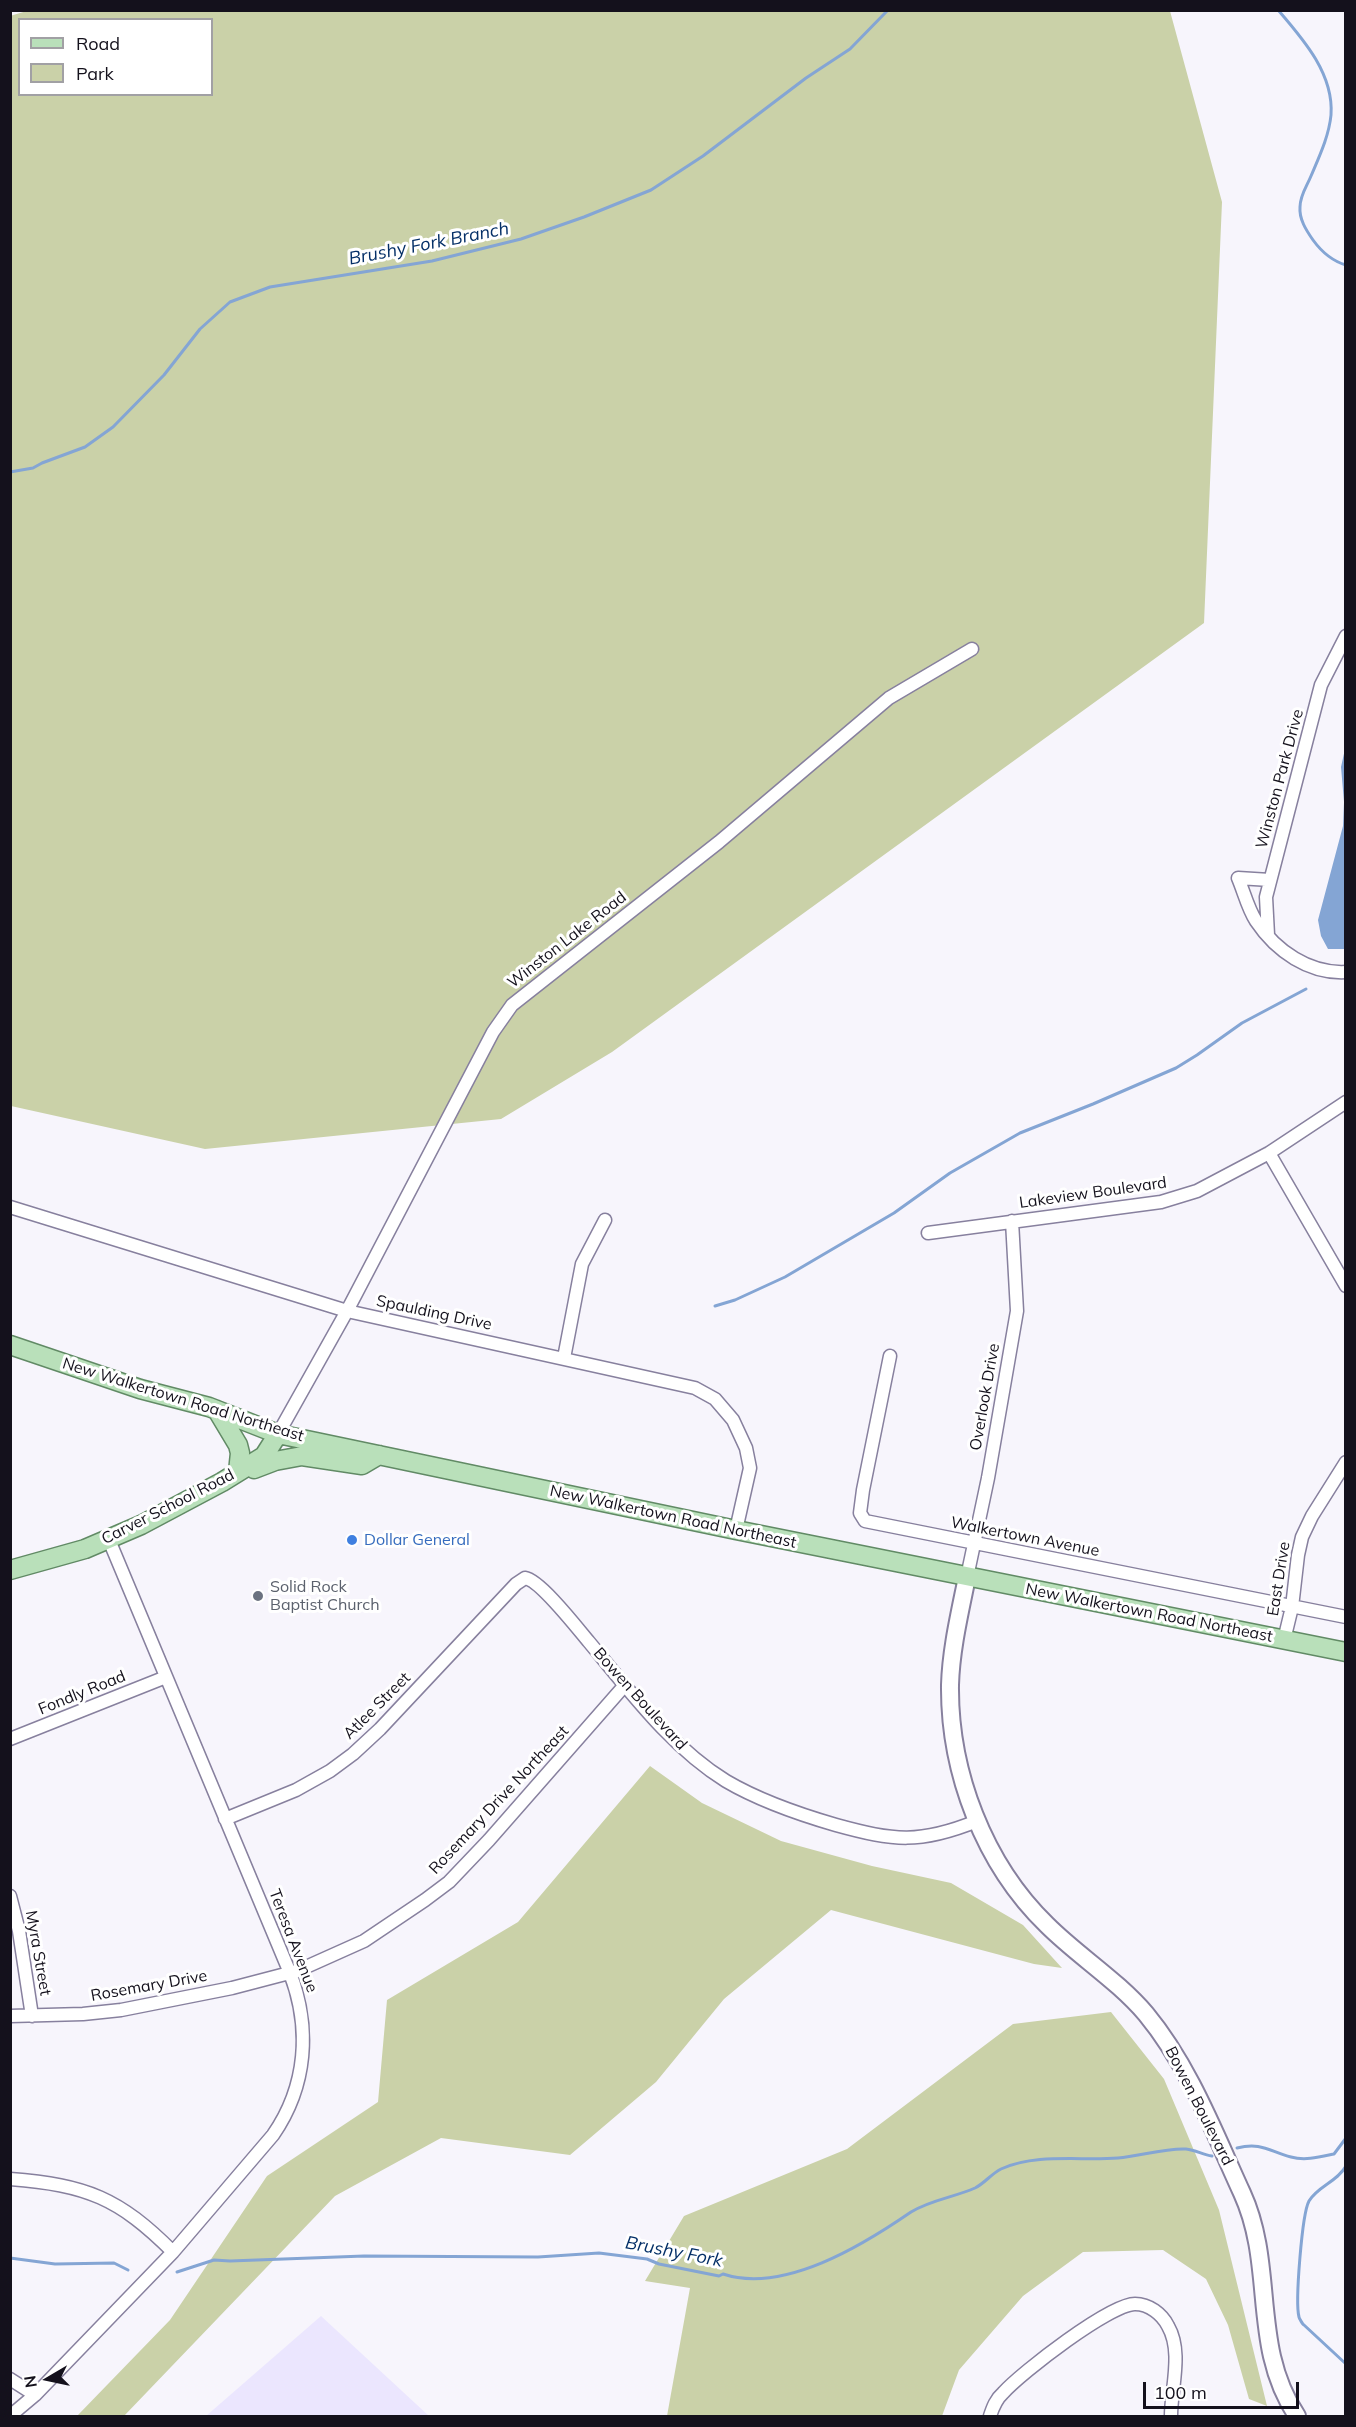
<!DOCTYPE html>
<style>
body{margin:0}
#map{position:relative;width:1356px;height:2427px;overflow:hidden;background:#f7f5fc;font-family:Mulish,sans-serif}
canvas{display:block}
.frame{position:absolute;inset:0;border:12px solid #14111c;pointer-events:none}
.legend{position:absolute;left:18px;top:18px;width:195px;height:78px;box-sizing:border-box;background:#fff;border:2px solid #a1a0a4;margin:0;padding:8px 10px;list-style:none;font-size:18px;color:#14111c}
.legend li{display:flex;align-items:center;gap:12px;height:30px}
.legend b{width:30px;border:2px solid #a1a0a4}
.north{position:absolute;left:18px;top:2349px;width:60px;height:60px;-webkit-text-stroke:4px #fff;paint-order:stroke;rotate:261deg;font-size:16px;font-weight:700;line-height:24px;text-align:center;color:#14111c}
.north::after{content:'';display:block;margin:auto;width:21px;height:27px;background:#14111c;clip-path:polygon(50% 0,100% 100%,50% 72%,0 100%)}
.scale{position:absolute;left:1143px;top:2382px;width:156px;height:27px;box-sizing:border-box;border:3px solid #14111c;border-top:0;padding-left:8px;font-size:18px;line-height:21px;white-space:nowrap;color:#14111c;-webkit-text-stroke:4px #fff;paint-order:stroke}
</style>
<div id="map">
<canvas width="1356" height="2427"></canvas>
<div class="frame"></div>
<ul class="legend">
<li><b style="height:8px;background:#b9e0ba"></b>Road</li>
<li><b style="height:16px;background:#cad1a8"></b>Park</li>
</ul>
<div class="north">N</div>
<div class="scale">100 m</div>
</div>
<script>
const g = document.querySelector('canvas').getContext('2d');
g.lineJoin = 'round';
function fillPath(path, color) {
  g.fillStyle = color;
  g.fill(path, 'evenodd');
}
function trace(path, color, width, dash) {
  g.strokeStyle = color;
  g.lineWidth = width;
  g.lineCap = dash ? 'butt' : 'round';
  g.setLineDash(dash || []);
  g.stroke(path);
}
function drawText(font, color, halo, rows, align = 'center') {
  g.font = font + ' Mulish,sans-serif';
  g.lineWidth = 6;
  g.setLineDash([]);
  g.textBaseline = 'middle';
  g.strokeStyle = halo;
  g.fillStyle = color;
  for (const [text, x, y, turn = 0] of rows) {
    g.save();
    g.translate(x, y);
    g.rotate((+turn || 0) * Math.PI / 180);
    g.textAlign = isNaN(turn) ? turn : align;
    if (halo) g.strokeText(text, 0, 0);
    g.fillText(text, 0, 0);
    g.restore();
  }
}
fillPath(new Path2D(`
 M321 2316 429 2416H206Z`), '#ebe6fe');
fillPath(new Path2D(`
 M30 10 1170 11 1222 202 1204 623 612 1052 501 1119 205 1149 11 1106 10 16ZM20 20H212V94H20Z
 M650 1766 702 1803 781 1841 872 1866 951 1883 1023 1925 1062 1968 1034 1964 831 1910 724 1999 656 2082 570 2155 441 2138 335 2196 124 2416H77L170 2320 267 2176 378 2102 387 2000 518 1922Z
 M1111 2012 1164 2079 1219 2210 1267 2406 1249 2399 1228 2325 1206 2279 1163 2250 1083 2252 1023 2296 959 2370 942 2416H667L690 2288 645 2281 684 2216 847 2149 1013 2024Z`), '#cad1a8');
fillPath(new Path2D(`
 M1345 749 1346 949H1328L1321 936 1318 920 1343 826 1344 802 1341 767Z`), '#84a5d4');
trace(new Path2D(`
 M1278 10C1303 39 1334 74 1331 115 1329 136 1319 157 1311 176 1307 186 1300 195 1300 207 1299 219 1306 230 1313 240 1321 251 1332 261 1346 265
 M10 472 33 468 42 463 85 447 113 427 164 375 200 329 230 302 270 287 432 261 521 239 584 217 651 190 703 156 806 78 850 49 888 10
 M715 1306 735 1300 785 1277 894 1213 950 1173 1020 1133 1093 1104 1176 1068 1197 1055 1242 1023 1306 989
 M1237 2148C1261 2142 1269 2151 1291 2157 1305 2161 1320 2157 1334 2154L1346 2138
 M1346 2166C1337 2182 1318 2186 1309 2201 1302 2214 1295 2302 1299 2317 1299 2318 1303 2325 1304 2325L1346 2364
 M10 2258 55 2264 114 2263 128 2270
 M177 2272 214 2260 230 2261 364 2256 538 2257 599 2253 647 2259 659 2264 719 2276 723 2274C784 2294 863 2245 911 2212 930 2200 955 2197 975 2188 985 2183 991 2174 1001 2169 1037 2153 1080 2161 1118 2158 1140 2156 1165 2148 1186 2149 1196 2150 1203 2155 1212 2156`), '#84a5d4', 3);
const street = new Path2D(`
 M1270 880 1238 878C1244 892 1248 909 1256 921 1276 951 1309 974 1346 972
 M1268 935 1266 897 1321 685 1346 636
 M1269 1153 1346 1286
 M10 1207 347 1311 695 1388 715 1399 733 1420 746 1448 750 1468 736 1530
 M928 1233 1161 1202 1197 1191 1269 1153 1346 1102
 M890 1356 863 1490 860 1513 865 1521 1346 1617
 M564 1358 582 1264 605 1220
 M278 1434 347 1311 493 1032 512 1005 719 842 889 698 972 649
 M967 1577 988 1478 1017 1311 1012 1221
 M1284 1640 1292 1607 1298 1555 1302 1537 1312 1516 1346 1462
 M10 1739 166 1677
 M225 1819 296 1790 330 1771 353 1754 380 1729 516 1584 525 1578C540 1580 578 1629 589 1642 630 1691 671 1747 726 1781 760 1801 798 1814 836 1825 894 1841 920 1844 977 1821
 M10 1896 19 1931 32 2016
 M10 2016 83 2014 121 2010 232 1988 297 1971 364 1941 425 1900 449 1882 489 1840 625 1685
 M10 2179C87 2185 119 2198 173 2252
 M10 2379 35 2395
 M10 2416 35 2395 173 2252 273 2135C307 2086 311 2028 290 1973L109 1540
 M990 2416C993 2407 996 2399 1003 2393 1022 2372 1110 2304 1135 2304 1149 2304 1162 2314 1168 2326 1183 2352 1171 2388 1171 2416`);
const secondary = new Path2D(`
 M967 1577C960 1612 951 1649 950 1685 949 1772 984 1864 1047 1925 1078 1956 1117 1980 1146 2014 1189 2066 1214 2132 1242 2193 1276 2267 1250 2346 1297 2416`);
const primary = new Path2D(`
 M10 1345 140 1389 209 1407 278 1434 736 1530 1346 1652
 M217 1410 238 1445 240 1453 238 1472
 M254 1469 275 1461 302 1456 362 1465 379 1455
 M10 1570 85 1549 141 1525 222 1482 264 1456 278 1434`);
trace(street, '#87809e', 15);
trace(secondary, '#87809e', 20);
trace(primary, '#618a65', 21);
trace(street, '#fff', 12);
trace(secondary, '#fff', 16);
trace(primary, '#b9e0ba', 18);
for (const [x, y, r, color] of [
 [352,1540,6,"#3f7fe0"],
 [258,1596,6,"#6b7280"]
]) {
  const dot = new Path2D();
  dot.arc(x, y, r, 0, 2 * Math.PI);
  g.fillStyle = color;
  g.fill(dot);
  trace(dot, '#fff', 2);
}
drawText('16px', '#14111c', '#fff', [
 ["Winston Park Drive",1280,779,-75],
 ["Winston Lake Road",567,940,-38],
 ["Lakeview Boulevard",1093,1193,-8],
 ["Spaulding Drive",434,1313,12],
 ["Overlook Drive",985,1397,-80],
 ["New Walkertown Road Northeast",183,1400,17],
 ["Carver School Road",168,1507,-27],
 ["New Walkertown Road Northeast",673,1517,12],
 ["Walkertown Avenue",1025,1537,11],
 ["East Drive",1279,1579,-81],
 ["New Walkertown Road Northeast",1149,1613,11],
 ["Fondly Road",82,1693,-22],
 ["Bowen Boulevard",640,1699,48],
 ["Atlee Street",377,1706,-45],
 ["Rosemary Drive Northeast",499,1800,-47],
 ["Teresa Avenue",293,1941,69],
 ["Myra Street",38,1953,80],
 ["Rosemary Drive",149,1986,-10],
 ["Bowen Boulevard",1199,2106,63]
]);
drawText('16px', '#366cbe', '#fff', [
 ["Dollar General",364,1540]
], 'left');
drawText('16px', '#5b616d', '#fff', [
 ["Solid Rock",270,1587],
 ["Baptist Church",270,1605]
], 'left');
drawText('italic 18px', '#042f67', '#fff', [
 ["Brushy Fork Branch",429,244,-11],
 ["Brushy Fork",674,2252,11]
]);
</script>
